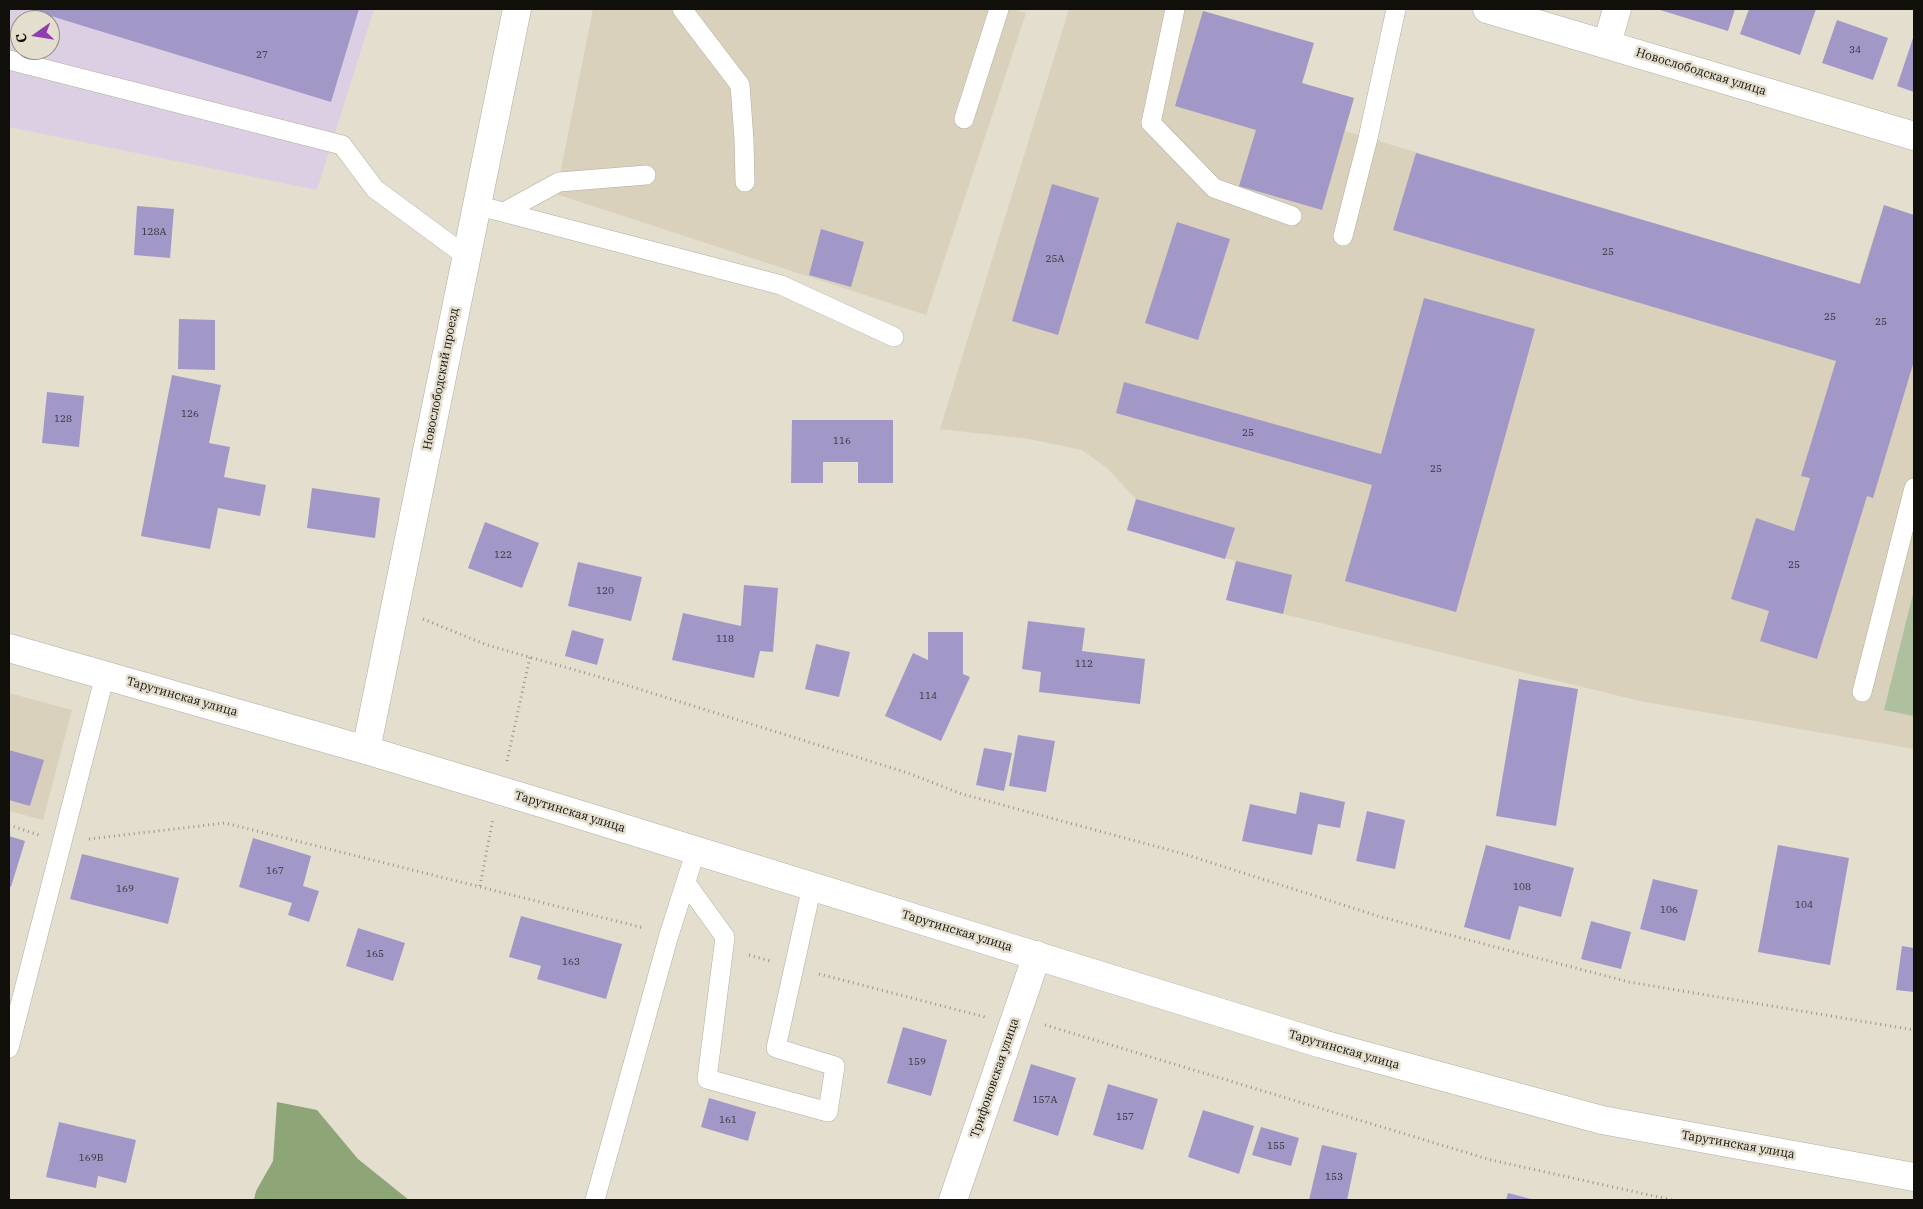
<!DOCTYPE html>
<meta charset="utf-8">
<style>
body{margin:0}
#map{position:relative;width:1923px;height:1209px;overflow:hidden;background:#e4decf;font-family:"IBM Plex Serif",serif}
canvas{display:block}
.frame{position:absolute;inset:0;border:10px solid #110f0a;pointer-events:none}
.north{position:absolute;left:10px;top:10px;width:50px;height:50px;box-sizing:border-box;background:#e4decf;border:1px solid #908b80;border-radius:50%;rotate:257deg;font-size:14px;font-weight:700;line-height:20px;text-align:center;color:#110f0a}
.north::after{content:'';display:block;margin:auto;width:18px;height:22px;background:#8e3eae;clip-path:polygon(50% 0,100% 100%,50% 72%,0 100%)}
</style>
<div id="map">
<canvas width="1923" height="1209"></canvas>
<div class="frame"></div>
<div class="north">С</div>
</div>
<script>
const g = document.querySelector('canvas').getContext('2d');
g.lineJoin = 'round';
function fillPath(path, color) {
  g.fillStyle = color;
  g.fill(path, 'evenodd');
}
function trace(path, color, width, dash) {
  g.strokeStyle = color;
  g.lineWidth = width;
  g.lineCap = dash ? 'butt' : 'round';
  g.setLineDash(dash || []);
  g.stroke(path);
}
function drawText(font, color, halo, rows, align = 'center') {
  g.font = font + ' "IBM Plex Serif",serif';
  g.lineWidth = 5;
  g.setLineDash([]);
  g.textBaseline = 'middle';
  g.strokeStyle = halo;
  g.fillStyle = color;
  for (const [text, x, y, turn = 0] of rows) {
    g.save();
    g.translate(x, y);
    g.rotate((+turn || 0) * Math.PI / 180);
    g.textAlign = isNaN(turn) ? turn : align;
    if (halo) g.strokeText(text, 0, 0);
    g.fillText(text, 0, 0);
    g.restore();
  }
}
fillPath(new Path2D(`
 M593 9H1012L1026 13 926 315 556 194Z
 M1069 9H1198L1314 43 1302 83 1354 98 1345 131 1859 284 1884 205 1914 215V749L1640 701 1226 600 1236 561 1127 530 1136 499 1107 468 1082 450 1029 439 940 429Z
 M9 693 72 710 43 820 9 811Z`), '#d9d1bb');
fillPath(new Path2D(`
 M9 9H374L317 190 9 127ZM20 20H50V50H20Z`), '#ddcfe3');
fillPath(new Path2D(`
 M1914 590V716L1884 710Z`), '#aec09e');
fillPath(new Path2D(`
 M277 1102 317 1110 358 1159 409 1200H254L256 1191 273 1161Z`), '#8ea577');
fillPath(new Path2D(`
 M28 9H359L331 102Z
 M1657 9H1735L1728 31Z
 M1749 9H1816L1800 55 1740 34Z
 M1203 11 1314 43 1302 83 1354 98 1322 210 1239 186 1256 130 1175 106Z
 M1837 20 1888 38 1873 80 1822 63Z
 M1914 35V92L1897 86Z
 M1416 153 1860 284 1884 205 1914 215V361L1873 498 1867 496 1817 659 1760 641 1769 611 1731 599 1756 518 1794 531 1810 478 1801 476 1836 361 1393 230Z
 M1052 184 1099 198 1058 335 1012 321Z
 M137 206 174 209 170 258 134 255Z
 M1177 222 1230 239 1198 340 1145 323Z
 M821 229 864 242 851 287 809 275Z
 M1424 298 1535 329 1456 612 1345 581 1372 485 1116 413 1124 382 1381 454Z
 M179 319 215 320V370L178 369Z
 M172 375 221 385 209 443 230 447 224 477 266 485 260 516 218 508 210 549 141 536Z
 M47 392 84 396 79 447 42 443Z
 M792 420H893V483H858V462H823V483H791Z
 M312 488 380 498 375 538 307 528Z
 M1136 499 1235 528 1225 559 1127 530Z
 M485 522 539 543 522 588 468 568Z
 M1236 561 1292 575 1283 614 1226 600Z
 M578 562 642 577 631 621 568 606Z
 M744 585 778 588 773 652 760 651 754 678 672 660 683 613 741 626Z
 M1028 621 1085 628 1082 651 1145 659 1140 704 1039 692 1041 672 1022 669Z
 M572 630 604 639 597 665 565 656Z
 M928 632H963V674L970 677 941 741 885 716 913 653 928 660Z
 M816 644 850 652 839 697 805 689Z
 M1519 679 1578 689 1556 826 1496 816Z
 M1018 735 1055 741 1046 792 1009 786Z
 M984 748 1012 753 1004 791 976 785Z
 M9 750 44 760 30 806 9 800Z
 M1300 792 1345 802 1340 828 1318 824 1312 855 1242 841 1250 804 1296 814Z
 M1367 811 1405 820 1395 869 1356 861Z
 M9 836 25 841 11 887 9 886Z
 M253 838 311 856 303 886 319 891 309 922 288 915 292 903 239 887Z
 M1486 845 1574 868 1561 917 1519 906 1510 940 1464 927Z
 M1778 845 1849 858 1830 965 1758 952Z
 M82 854 179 878 168 924 70 899Z
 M1653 879 1698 890 1685 941 1640 929Z
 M521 916 622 944 606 999 537 979 541 966 509 957Z
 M1591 921 1631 932 1621 969 1581 959Z
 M358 928 405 943 393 981 346 966Z
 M1902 946 1914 948V992L1896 990Z
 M903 1027 947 1040 931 1096 887 1083Z
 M1031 1064 1076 1078 1058 1136 1013 1121Z
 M1108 1084 1158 1099 1143 1150 1093 1135Z
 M709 1098 756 1112 748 1141 701 1127Z
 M1203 1110 1254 1126 1239 1174 1188 1157Z
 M59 1122 136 1140 126 1183 98 1176 96 1188 46 1177Z
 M1261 1127 1299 1138 1291 1166 1252 1155Z
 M1322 1145 1357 1153 1347 1200H1309Z
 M1508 1193 1535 1200H1506Z`), '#a298c7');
const lane = new Path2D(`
 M682 9 740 85 744 140 745 182
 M1175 9 1151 123 1214 188 1292 216
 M9 60 342 145 375 189 466 256
 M964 119 999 9
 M476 205 781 285 894 337
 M504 212 559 182 646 175
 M1343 236 1368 138 1396 9
 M1862 692 1914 488
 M686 883 725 937 707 1079 828 1112 835 1066 776 1048 812 886
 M9 1048 105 675
 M595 1200 669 935 696 850`);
const street = new Path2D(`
 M1487 9 1914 136
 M1607 44 1617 9
 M366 750 517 9
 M953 1200 1037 955`);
const primary = new Path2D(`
 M9 648 366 750 558 808 1322 1044 1602 1120 1914 1177`);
trace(lane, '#b2ad9f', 20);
trace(street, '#b2ad9f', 29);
trace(primary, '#b2ad9f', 29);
trace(new Path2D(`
 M423 619 487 645 610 680 908 773 962 794 1184 854 1381 917 1629 982 1914 1030
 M507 761 530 657
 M9 825 39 835
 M89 839 225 823 644 928
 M480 886 493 818
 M749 955 770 961
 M819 974 985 1017
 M1045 1025 1491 1160 1672 1200`), '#999489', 3, [1, 4]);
trace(lane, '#fff', 19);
trace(street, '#fff', 28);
trace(primary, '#fff', 28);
drawText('10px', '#353139', null, [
 ["34",1855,50],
 ["27",262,55],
 ["128А",154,232],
 ["25",1608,252],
 ["25А",1055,259],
 ["25",1830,317],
 ["25",1881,322],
 ["126",190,414],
 ["128",63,419],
 ["25",1248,433],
 ["116",842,441],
 ["25",1436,469],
 ["122",503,555],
 ["25",1794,565],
 ["120",605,591],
 ["118",725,639],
 ["112",1084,664],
 ["114",928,696],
 ["167",275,871],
 ["108",1522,887],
 ["169",125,889],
 ["104",1804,905],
 ["106",1669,910],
 ["165",375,954],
 ["163",571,962],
 ["159",917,1062],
 ["157А",1045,1100],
 ["157",1125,1117],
 ["161",728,1120],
 ["155",1276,1146],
 ["169В",91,1158],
 ["153",1334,1177]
]);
drawText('12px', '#110f0a', '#e4decf', [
 ["Новослободская улица",1701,72,17],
 ["Новослободский проезд",441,379,-79],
 ["Тарутинская улица",182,697,16],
 ["Тарутинская улица",570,812,17],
 ["Тарутинская улица",957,931,17],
 ["Тарутинская улица",1344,1050,16],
 ["Трифоновская улица",995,1078,-71],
 ["Тарутинская улица",1738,1145,10]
]);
</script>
